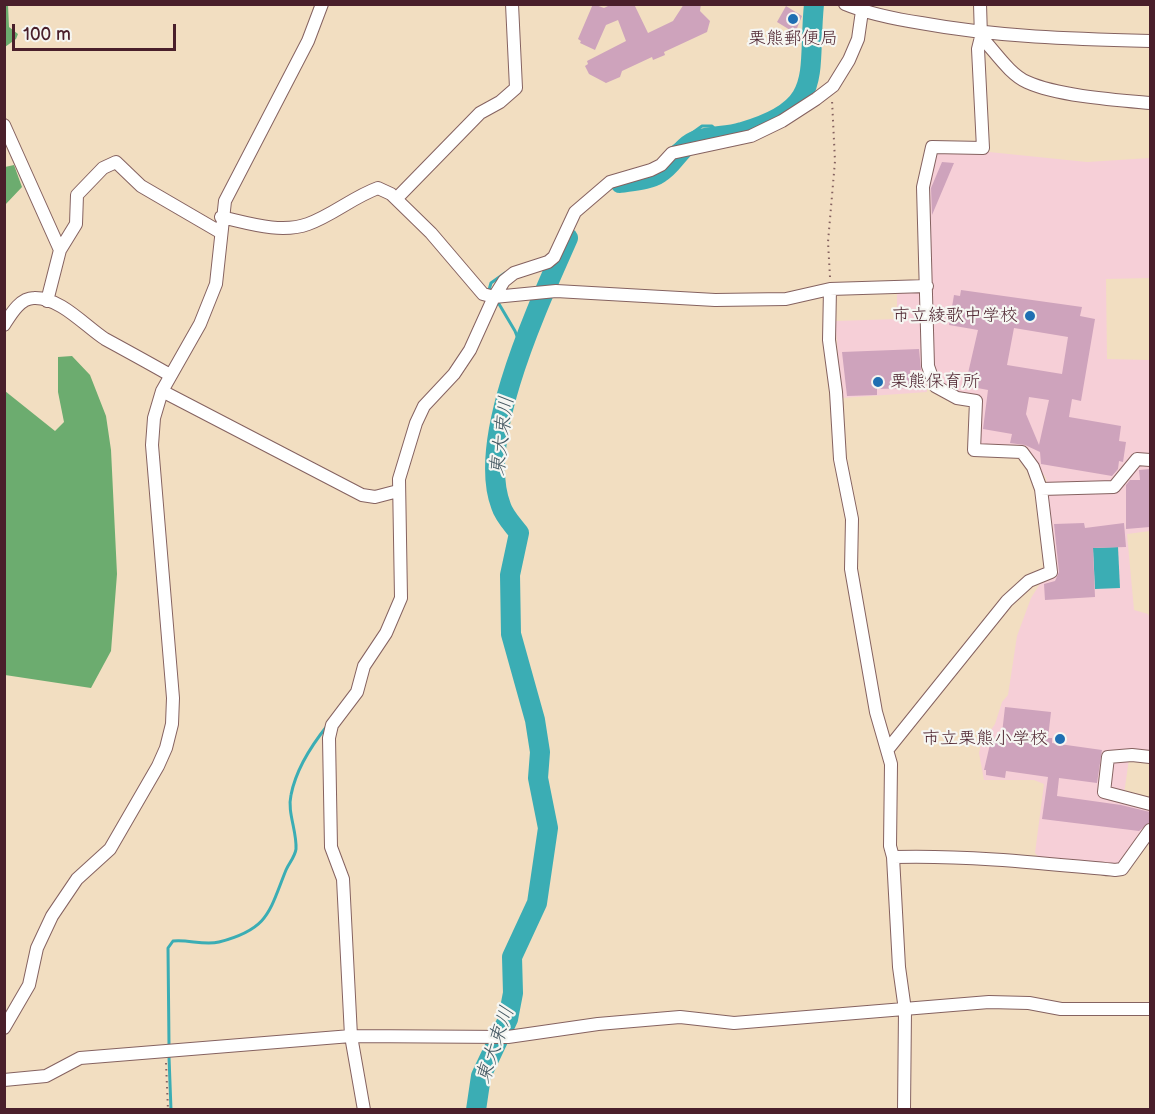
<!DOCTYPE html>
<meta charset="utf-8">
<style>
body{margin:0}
#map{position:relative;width:1155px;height:1114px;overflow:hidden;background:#f2dec1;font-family:"Balsamiq Sans",sans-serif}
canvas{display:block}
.frame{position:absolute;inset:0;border:6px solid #4a1f2b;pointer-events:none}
.scale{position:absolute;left:12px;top:24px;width:164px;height:27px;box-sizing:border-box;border:3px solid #4a1f2b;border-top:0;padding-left:8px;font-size:18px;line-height:21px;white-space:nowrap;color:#4a1f2b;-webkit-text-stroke:4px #f6f6f2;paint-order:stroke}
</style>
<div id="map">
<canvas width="1155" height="1114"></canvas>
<div class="frame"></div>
<div class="scale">100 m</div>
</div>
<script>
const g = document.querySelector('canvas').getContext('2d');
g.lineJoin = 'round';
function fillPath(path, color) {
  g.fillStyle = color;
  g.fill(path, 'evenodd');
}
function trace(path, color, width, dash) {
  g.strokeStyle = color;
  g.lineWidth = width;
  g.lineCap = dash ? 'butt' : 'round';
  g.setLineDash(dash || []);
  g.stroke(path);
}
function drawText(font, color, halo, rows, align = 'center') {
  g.font = font + ' "Balsamiq Sans","Klee One",sans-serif';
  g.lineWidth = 4.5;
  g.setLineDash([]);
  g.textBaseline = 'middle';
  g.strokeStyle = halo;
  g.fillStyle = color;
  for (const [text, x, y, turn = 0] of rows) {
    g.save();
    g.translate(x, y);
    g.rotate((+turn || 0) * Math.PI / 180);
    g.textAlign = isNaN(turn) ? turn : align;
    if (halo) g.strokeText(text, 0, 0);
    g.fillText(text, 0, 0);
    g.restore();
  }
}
fillPath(new Path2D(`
 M934 150 989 152 1087 162 1150 158V278L1106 279 1107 359 1150 360V531L1127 534 1134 610 1148 614 1150 619V753L1130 752 1123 801 1150 807V825L1121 865 1041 860 1035 853 1044 784 1034 780H984L979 753 981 744 995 724 1002 702 1008 695 1017 636 1031 598 1043 579 1053 578 1048 487 1046 478 1032 458 983 448 977 441 979 398 957 395 940 385 931 365 926 185Z
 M897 290H923L927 392 842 398 835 321 897 319Z`), '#f6cfd7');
fillPath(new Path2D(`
 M5 4 8 5 9 27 18 34 16 39 5 47Z
 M14 165 22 187 5 205V167Z
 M72 356 90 375 106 416 111 450 117 574 111 651 91 688 5 675V391L55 431 64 422 58 392V357Z`), '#6cac6f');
fillPath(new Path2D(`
 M1118 547 1120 588 1095 589 1093 548Z`), '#3badb4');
trace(new Path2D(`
 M670 149 702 126H712L722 136
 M489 290 491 283 505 273
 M499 304 515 331 522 349
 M169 1045 168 948 173 941C188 939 204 946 219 942 269 929 269 912 286 870 289 863 295 857 296 849 297 831 287 812 291 795 296 769 311 746 327 726
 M169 1057 171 1110`), '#3badb4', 3);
trace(new Path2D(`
 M620 183C632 181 650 180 660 173 675 164 680 146 697 140 711 135 728 137 742 132 826 108 807 74 814 4
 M476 1110 481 1076 508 1019 513 993 512 957 537 903 548 828 538 778 540 752 535 720 511 634 510 575 519 533C513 525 504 516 501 506 475 438 540 302 568 238`), '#3badb4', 20);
fillPath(new Path2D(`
 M593 4 604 8 612 4H634L648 33 673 21 684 4H701L700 11 710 21 707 32 664 52 665 55 653 60 652 57 622 71 620 77 606 83 589 74 585 66 588 64 587 61 626 41 618 20 606 25 595 50 580 43 581 41 578 39Z
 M786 6 802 16 795 33 777 22Z
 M942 162 954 163 932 215 931 188Z
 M961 290 1082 307 1080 316 1095 319 1081 401 1072 399 1069 417 1121 426 1119 441 1126 442 1123 462 1119 461 1118 469 1112 476 1041 464 1040 452 1025 445 1010 443 1012 434 983 429 988 390 967 386 966 382 978 330 949 325 954 295 960 296ZM1014 328 1068 337 1062 374 1007 365ZM1029 397 1049 400 1039 445 1026 414Z
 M919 349 921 370H910V388L877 389V395L847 396 842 352Z
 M1150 469V527L1126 529V485L1130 480H1140L1139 470Z
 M1084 523 1085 528 1124 523 1126 547 1093 548 1095 597 1045 600 1044 584 1055 581 1059 572 1054 524Z
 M1005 707 1051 712 1048 738H1052V743L1102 750 1097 783 1059 778 1057 796 1121 805 1150 812V822L1139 831 1042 819 1048 777 1006 771 1005 778 986 775V770H984L991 740 1001 742Z`), '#cea3bc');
const minor = new Path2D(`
 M845 4C869 14 895 19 921 23 997 37 1073 39 1150 41
 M980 4 981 37 978 49 983 148 932 147 923 187 928 366 935 386 957 398 976 401 974 450 1022 452 1033 467 1041 489 1114 487 1137 459 1150 460
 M981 37C995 51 1009 74 1027 82 1058 96 1116 100 1150 103
 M4 125 60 250 76 224 77 195 103 168 116 162 141 186 220 232
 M396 199 480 113 500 102 516 88 512 4
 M221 217C248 223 281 234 308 224 333 215 353 197 378 188L391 194 431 233 483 294 494 297 556 291 715 300 786 299 830 289 927 286
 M830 289 829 340 836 392 840 459 852 519 851 569 876 712 891 764 890 846 893 857 899 967 905 1010 904 1110
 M47 301 60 250
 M4 325C11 314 20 298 34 298 60 297 85 326 105 339 127 351 149 363 170 375
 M162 391 362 495 375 497 398 491
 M888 749 1007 601 1029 581 1051 572 1041 489
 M1150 757 1132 755 1108 757 1104 792 1150 804
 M893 857C967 855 1041 863 1115 870L1122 869 1150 830
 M4 1028 29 985 37 948 52 916 77 879 110 849 158 766 166 748 172 724 173 698 152 445 154 418 162 391 200 324 216 284 225 201 308 41 322 4
 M4 1080 46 1076 80 1058 351 1036 508 1037 598 1024 680 1017 734 1023 989 1002 1029 1003 1061 1009H1150
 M364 1110 351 1036 343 879 331 847 329 738 332 725 357 692 364 666 386 633 401 598 399 479 416 423 424 406 454 374 470 350 494 297 504 281 514 273 548 262 554 257 575 212 610 182 651 170 661 165 672 153 751 136 782 121 816 99 833 86 849 60 858 39 862 11`);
trace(minor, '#856260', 14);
trace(new Path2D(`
 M830 277 828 242 835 161 832 100
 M166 1063 168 1110`), '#856260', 2, [1.5, 4.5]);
trace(minor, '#fff', 12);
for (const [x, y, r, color] of [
 [793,19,6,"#1f6fb2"],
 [1030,316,6,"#1f6fb2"],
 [878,382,6,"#1f6fb2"],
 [1060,739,6,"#1f6fb2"]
]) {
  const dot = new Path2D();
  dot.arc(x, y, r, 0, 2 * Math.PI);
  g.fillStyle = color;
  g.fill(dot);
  trace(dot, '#f6f6f2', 2);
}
drawText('18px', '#4a1f2b', '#f6f6f2', [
 ["栗熊郵便局",793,39,"center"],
 ["市立綾歌中学校",1018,316],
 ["栗熊保育所",890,382,"left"],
 ["市立栗熊小学校",1048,739]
], 'right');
drawText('italic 20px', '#445862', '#f6f6f2', [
 ["東大束川",503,436,-83],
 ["東大束川",496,1045,-71]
]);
</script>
